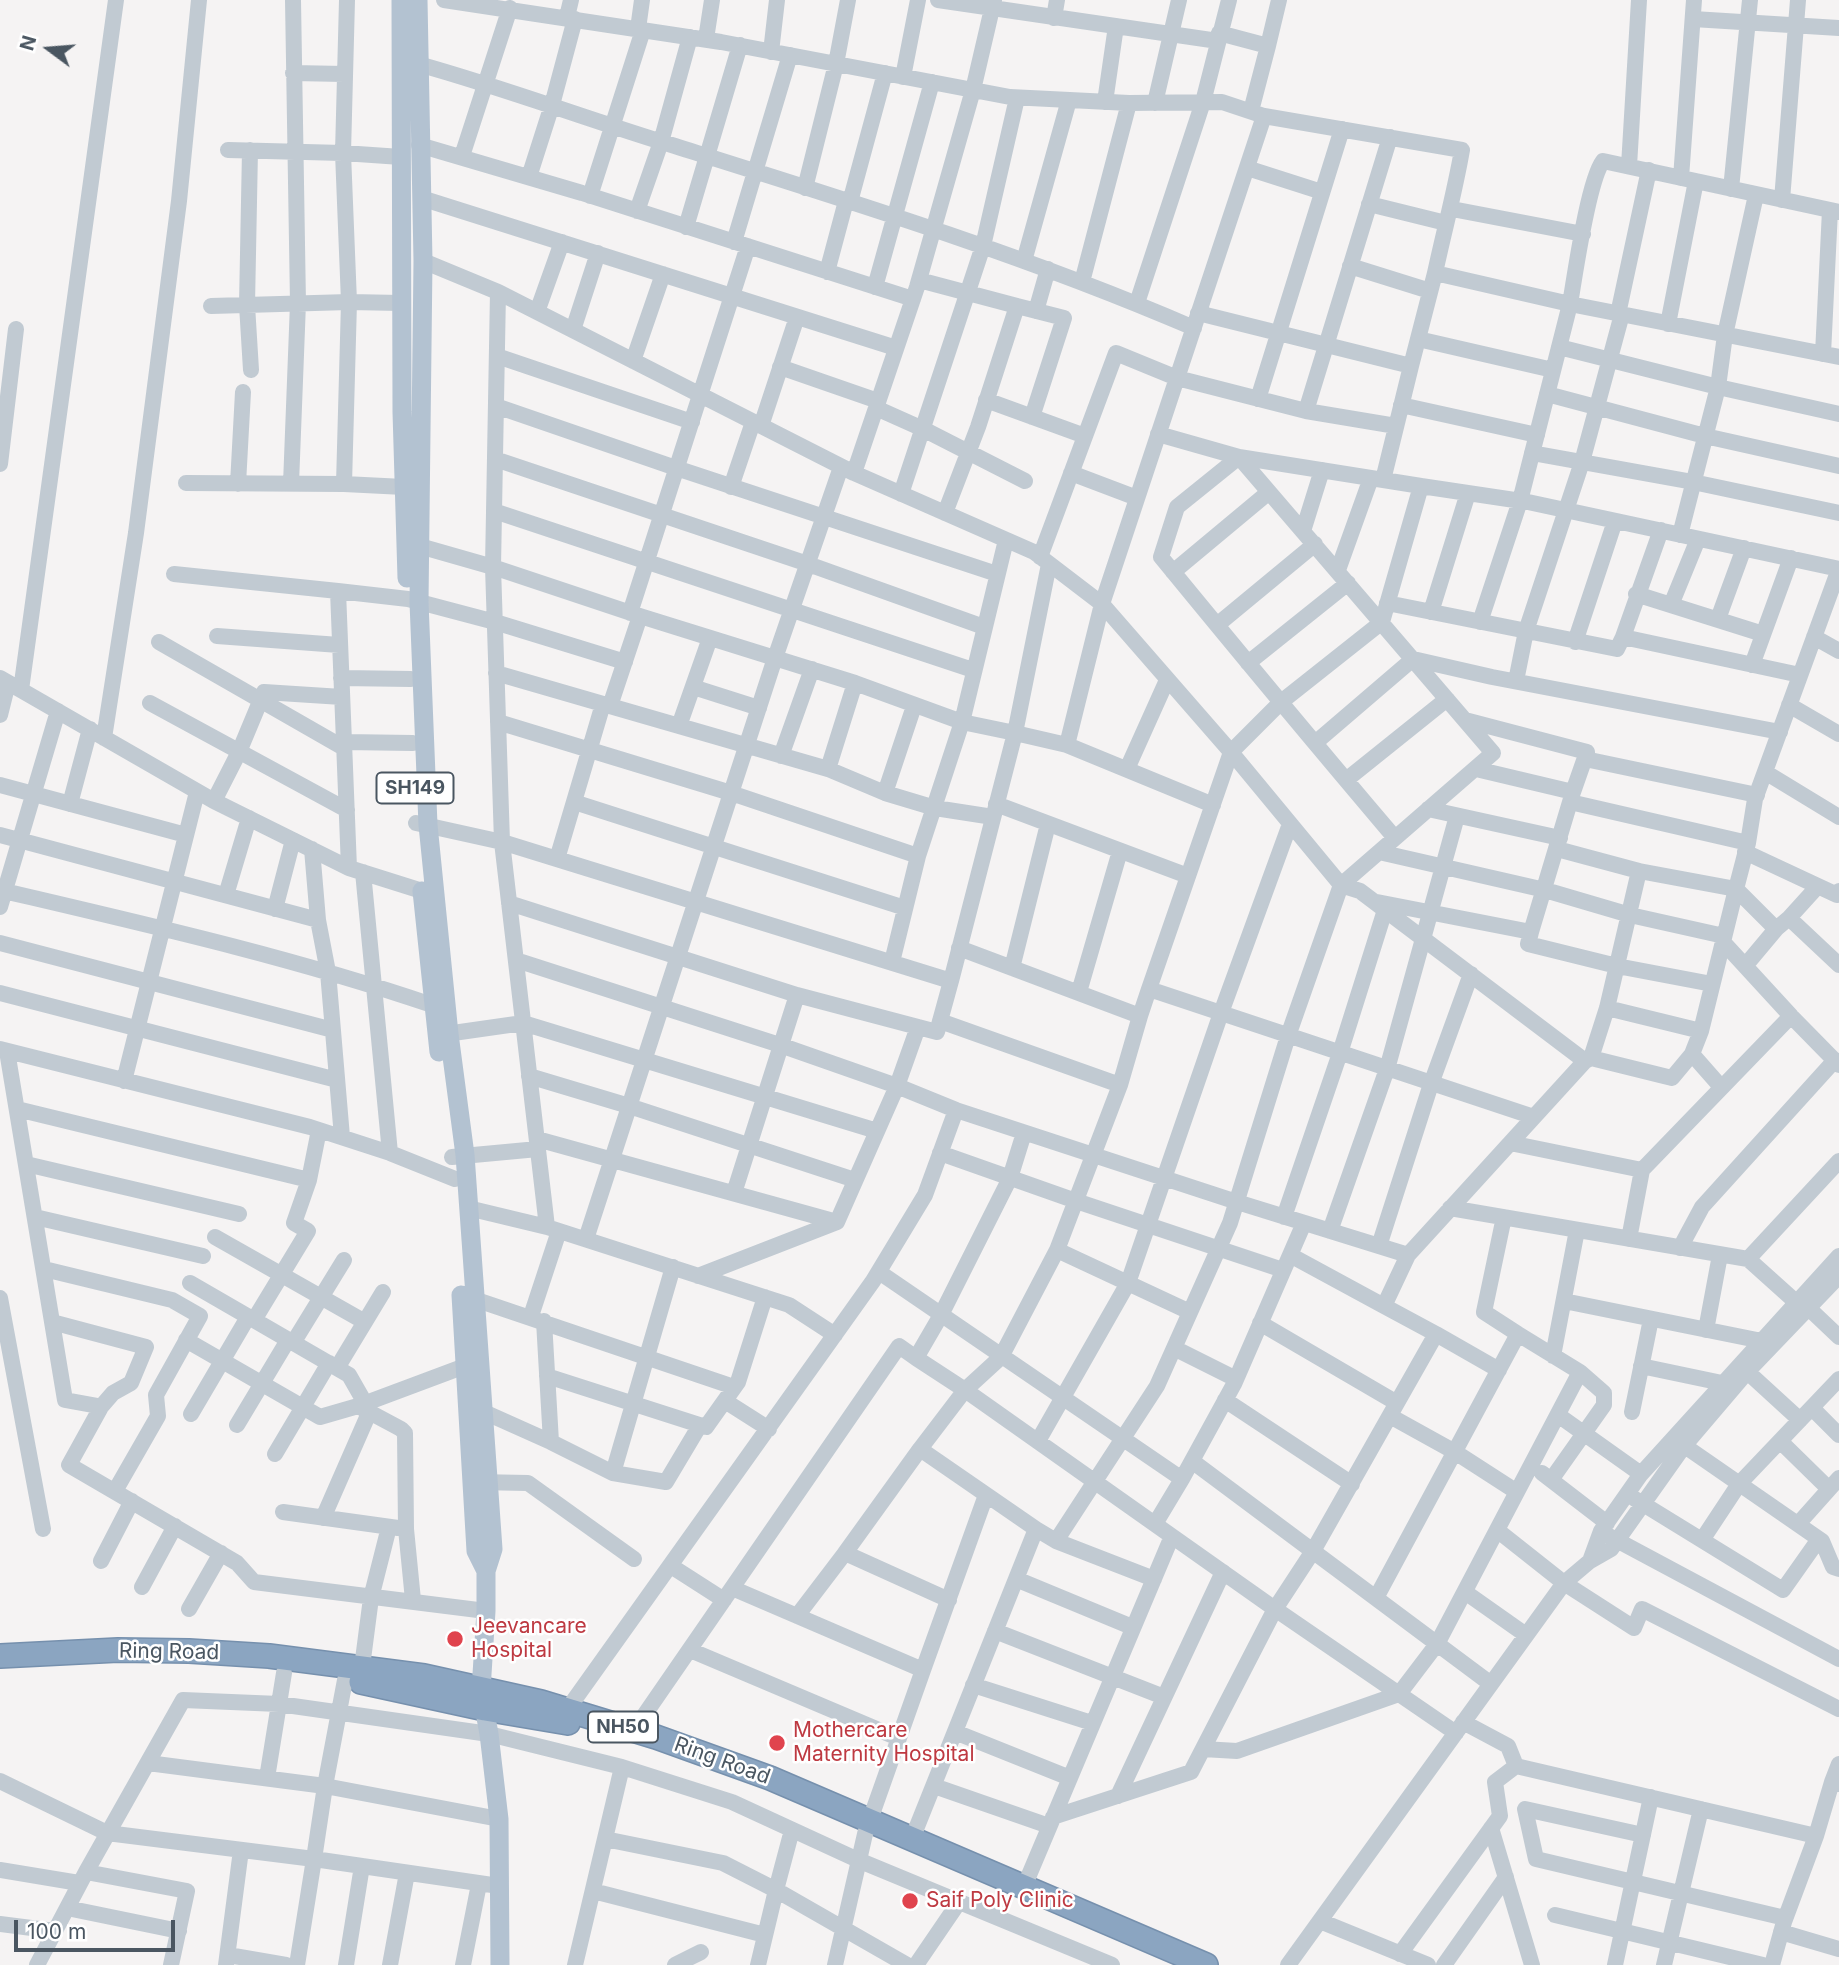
<!DOCTYPE html>
<style>
body{margin:0}
#map{position:relative;width:1839px;height:1965px;overflow:hidden;background:#f5f3f3;font-family:Inter,sans-serif}
canvas{display:block}
.north{position:absolute;left:14px;top:14px;width:70px;height:70px;-webkit-text-stroke:5px #fff;paint-order:stroke;rotate:286deg;font-size:19px;font-weight:700;line-height:28px;text-align:center;color:#4a5661}
.north::after{content:'';display:block;margin:auto;width:24px;height:32px;background:#4a5661;clip-path:polygon(50% 0,100% 100%,50% 72%,0 100%)}
.scale{position:absolute;left:14px;top:1920px;width:161px;height:32px;box-sizing:border-box;border:4px solid #4a5661;border-top:0;padding-left:9px;font-size:21px;line-height:24px;white-space:nowrap;color:#4a5661;-webkit-text-stroke:5px #fff;paint-order:stroke}
</style>
<div id="map">
<canvas width="1839" height="1965"></canvas>
<div class="north">N</div>
<div class="scale">100 m</div>
</div>
<script>
const g = document.querySelector('canvas').getContext('2d');
g.lineJoin = 'round';
function trace(path, color, width, dash) {
  g.strokeStyle = color;
  g.lineWidth = width;
  g.lineCap = dash ? 'butt' : 'round';
  g.setLineDash(dash || []);
  g.stroke(path);
}
function drawText(font, color, halo, rows, align = 'center') {
  g.font = font + ' Inter,sans-serif';
  g.lineWidth = 5;
  g.setLineDash([]);
  g.textBaseline = 'middle';
  g.strokeStyle = halo;
  g.fillStyle = color;
  for (const [text, x, y, turn = 0] of rows) {
    g.save();
    g.translate(x, y);
    g.rotate((+turn || 0) * Math.PI / 180);
    g.textAlign = isNaN(turn) ? turn : align;
    if (halo) g.strokeText(text, 0, 0);
    g.fillText(text, 0, 0);
    g.restore();
  }
}
const highway = new Path2D(`
 M0 1656 118 1650 189 1651 269 1656 424 1676 541 1702 656 1737 770 1778 1206 1965
 M361 1682 485 1709 568 1723`);
trace(highway, '#7690ad', 26);
trace(new Path2D(`
 M444 0 721 42 1010 97 1129 103 1222 102 1264 116 1102 604 1067 745
 M938 0 1218 41
 M567 17 571 0
 M1054 18 1057 0
 M1693 19 1839 28
 M638 29 642 0
 M1219 33 1268 46 1279 0
 M706 39 712 0
 M771 52 777 0
 M418 64C505 88 589 120 675 146 850 201 1025 255 1194 328
 M293 73 344 74
 M903 77 918 0
 M1105 102 1116 26
 M1155 103 1179 0
 M1251 111 1268 46
 M1264 116 1462 150C1455 191 1444 231 1435 273L1570 304 1520 501 1480 622
 M419 145 582 193 913 299
 M228 150 343 153 401 157
 M250 150 247 305 251 370
 M462 156 510 8
 M1629 166 1639 0
 M1247 168 1322 192
 M529 177 552 105 575 19
 M1681 178 1694 0
 M805 188 836 64 848 0
 M1731 189 1750 0
 M590 196 643 30
 M421 198 896 348
 M1782 200 1798 0
 M850 202 885 73
 M1369 204 1446 223
 M1452 209 1583 234
 M637 211 661 142 690 37
 M1839 212 1603 161C1588 181 1575 275 1570 304L1839 357
 M686 227 740 45
 M734 242 790 55
 M423 261 498 292 854 473 1034 552 1102 604 1231 752 1341 885 1288 1036 1230 1223 1157 1386 1056 1541 1036 1529 912 1839
 M1024 261 1069 100
 M1350 266 1430 291
 M827 272 846 201
 M919 280 1017 306 978 427 945 513
 M1082 282 1129 103
 M875 287 932 82
 M498 292 493 567 502 842 547 1227
 M1137 303 1203 102 1229 0
 M211 306 349 302 401 303
 M1017 306 1064 318 1032 417
 M1036 311 1048 269
 M537 312 562 242
 M1198 313 1411 366 1435 273
 M1618 314 1649 170
 M1668 324 1696 181
 M573 330 598 253
 M1418 339 1553 370
 M1559 347 1718 387 1839 414
 M1823 354 1830 210
 M497 356 692 422
 M633 361 663 274
 M780 367 878 401
 M1547 394 1705 436 1839 466
 M1258 399 1342 129
 M986 400 1085 436
 M1401 405 1537 435
 M496 406 676 468 997 574
 M876 408 923 429 1025 481
 M1306 411 1396 426
 M761 426 797 317
 M1158 434 1239 457 1493 753 1341 885 1360 891 1585 1061
 M1532 453 1693 482 1839 513
 M495 459 808 564 984 627
 M0 464 16 329
 M854 473 917 287 973 90 994 0
 M1071 473 1137 498
 M1383 480 1411 366
 M186 483 344 484 404 487
 M238 484 243 392
 M291 484 298 303 293 0
 M344 484 349 302 343 153 347 0
 M1421 486 1528 502 1839 569
 M731 487 753 422
 M901 494 983 246 1017 98
 M494 511 973 670
 M1303 531 1322 470
 M1680 535 1718 387 1725 335 1756 195
 M409 543 493 567 640 616 855 683 962 722 1015 733 951 981 502 842 416 823
 M1040 557 1116 353 1177 378 1306 411 1390 137
 M1049 564 1015 733 1067 745 1213 805
 M1338 570 1371 478
 M1173 572 1269 492
 M174 574 338 591
 M1636 594 1763 634
 M1387 603 1617 649 1623 637 1800 675
 M1671 605 1698 539
 M1431 612 1468 493
 M630 613 748 246
 M1718 619 1744 548
 M1217 625 1315 544
 M217 636 339 645
 M1623 637 1661 530
 M1814 637 1839 651
 M159 642 344 748
 M1575 642 1615 521
 M1248 663 1348 583
 M1752 665 1791 558
 M496 673 603 704 557 859
 M0 678 214 801 349 868 422 891
 M341 678 411 679
 M1516 681 1526 631 1582 462 1622 314
 M693 687 759 708
 M21 690 116 0
 M150 703 347 810
 M603 704 828 769 885 793 935 808 993 817
 M1789 705 1839 734
 M610 706 640 616
 M0 715 8 683
 M1465 720 1587 752 1573 792
 M498 722 731 793 918 856 892 962
 M679 726 710 638
 M104 738 136 533 179 201 199 0
 M344 742 413 743
 M1315 743 1413 659 1492 677 1780 732
 M781 756 812 669
 M1585 759 1757 795
 M828 769 855 683
 M1127 769 1167 680
 M1765 772 1839 817
 M1346 780 1447 699
 M0 785 186 835
 M885 793 914 706
 M214 801 239 752 264 692 342 697
 M574 802 905 908
 M1570 802 1748 843
 M70 804 90 729
 M996 804 1188 876
 M1428 809 1560 838
 M0 835 318 920 328 972 342 1137
 M312 849 318 920
 M1557 849 1639 871
 M1379 852 1545 890 1630 915 1724 936
 M1745 852 1837 895 1839 891
 M918 856 962 722 1006 540
 M349 868 338 591 408 599 495 622 625 662
 M363 872 390 1153
 M1736 889 1776 929 1789 918 1839 965
 M0 890C145 924 291 957 432 1005
 M226 895 249 818
 M1377 902 1531 932 1573 792 1476 769
 M509 903 797 995
 M0 907 58 711
 M275 909 293 840
 M1789 918 1818 886
 M1531 932 1528 944 1617 966 1712 984
 M1723 942 1791 1016
 M0 943 333 1030
 M959 948 1140 1016 1149 989 1534 1117
 M516 960 780 1045 897 1086 837 1222 698 1276
 M1745 966 1776 929
 M1012 968 1048 824
 M1149 989 1231 752 1281 702 1382 622 1421 486 1239 457 1177 507 1161 557C1238 651 1316 745 1395 838
 M1079 992 1120 851
 M0 993 337 1080
 M1607 1008 1701 1031
 M940 1021 1120 1085 1057 1250 1001 1357 965 1390 1275 1609 1456 1733
 M439 1035 523 1023 877 1131
 M0 1049 310 1127 390 1153 455 1179
 M7 1051 65 1400 98 1406 100 1409 69 1465 237 1563 254 1582 486 1611
 M1591 1058 1672 1078 1692 1054
 M529 1076 629 1106 855 1180
 M124 1081 197 792
 M1120 1085 1140 1016
 M1721 1087 1692 1054 1701 1031 1736 889
 M17 1109 309 1180
 M956 1110 1237 1202 1408 1255 1585 1061 1591 1058 1607 1008 1639 871 1736 889 1748 843 1755 799 1839 569
 M537 1139 837 1222
 M1510 1143 1642 1170
 M940 1153 1076 1201 1283 1270
 M452 1157 538 1149
 M26 1164 239 1214
 M734 1193 797 995 918 1027
 M468 1208 547 1227 789 1305 835 1335
 M1450 1208 1748 1259 1797 1303
 M35 1217 203 1256
 M1284 1217 1340 1053 1385 910
 M1330 1231 1387 1069 1457 816
 M215 1237 365 1322
 M586 1239 775 658 841 467
 M1629 1239 1642 1170 1791 1016 1839 1065
 M1379 1246 1431 1084 1471 974
 M1680 1248 1702 1207 1835 1060
 M1057 1250 1190 1312
 M1290 1255 1384 1306
 M1748 1259 1839 1161
 M44 1269 172 1300 200 1316 156 1395 158 1416 115 1491
 M879 1272 1182 1479 1234 1384 1304 1223
 M190 1283 254 1320 308 1231 294 1223 309 1180 319 1130
 M0 1298 43 1529
 M474 1299 734 1387
 M1800 1300 1839 1337
 M1564 1301 1762 1341
 M531 1316 559 1231
 M254 1320 349 1375 365 1403
 M544 1321 551 1442
 M52 1322 146 1347 131 1383 113 1393 100 1408
 M1260 1323 1397 1403
 M1706 1330 1720 1255
 M1436 1334 1499 1370
 M186 1340 320 1417 358 1406 465 1366
 M293 1343 344 1260
 M1174 1348 1236 1379
 M1553 1356 1577 1230
 M916 1358 965 1390 920 1449 1036 1529
 M1641 1366 1722 1383
 M1741 1366 1800 1420
 M337 1368 383 1292
 M547 1376 706 1427 738 1382 765 1297
 M1225 1400 1352 1484
 M725 1401 769 1429
 M358 1406 401 1429 405 1433 406 1529 413 1600
 M475 1408 551 1442 613 1473 673 1267
 M1812 1408 1839 1435
 M1632 1412 1651 1319
 M191 1414 248 1317
 M1558 1415 1641 1474
 M1390 1416 1455 1452 1517 1492
 M237 1425 288 1340
 M1676 1440 1822 1541 1833 1567 1839 1569
 M1038 1441 1128 1283 1221 1013 1290 824
 M1780 1441 1829 1489
 M920 1449 845 1553 949 1600
 M275 1454 329 1363
 M1192 1461 1491 1684
 M613 1473 666 1482 700 1425
 M1542 1473 1607 1523
 M1551 1480 1604 1405V1393L1580 1372
 M476 1482 528 1483 634 1559
 M1635 1499 1783 1590 1819 1539
 M283 1512 398 1528
 M323 1518 369 1413
 M1155 1524 1182 1479
 M1798 1524 1839 1478
 M1497 1530 1564 1583 1634 1628 1642 1609 1839 1709
 M1609 1536 1839 1659
 M1702 1540 1739 1484 1839 1379
 M1056 1541 1154 1579
 M101 1561 132 1501
 M1590 1561 1601 1531 1641 1474 1839 1256
 M671 1566 724 1600
 M1016 1579 1132 1627
 M142 1587 175 1526
 M732 1588 923 1670 986 1495
 M1465 1592 1526 1635
 M1376 1598 1518 1334 1484 1312 1504 1217
 M189 1609 221 1553
 M797 1616 845 1553
 M995 1631 1164 1697
 M690 1650 898 1738
 M362 1667 371 1598 389 1527
 M973 1685 1092 1723
 M567 1710 873 1281 925 1195 956 1110 897 1086 918 1027 937 1032 951 981
 M1463 1722 1508 1746 1516 1766 1816 1836 1832 1782 1839 1784
 M634 1730 899 1346 916 1358 941 1315 1010 1178 1024 1133
 M955 1732 1070 1778
 M1203 1749 1237 1751 1399 1694 1437 1644 1580 1372 1518 1334
 M148 1763 325 1786 499 1819
 M267 1778 284 1673
 M0 1781 107 1833 314 1859 325 1786 345 1680
 M1832 1782 1839 1764
 M934 1786 1049 1826
 M1118 1796 1223 1572
 M1053 1817 1191 1772 1275 1609 1313 1551 1436 1334 1384 1306 1408 1255
 M1491 1828 1532 1965
 M792 1830 776 1890 907 1965
 M1643 1835 1525 1809 1536 1859 1785 1918
 M605 1839 723 1863 776 1890 758 1965
 M0 1870 79 1883
 M86 1872 183 1700 279 1704 489 1734 622 1767 732 1802 858 1860 1112 1965
 M1024 1887 1172 1536
 M593 1891 765 1935
 M67 1908 179 1931
 M1555 1915 1763 1965
 M1320 1921 1428 1965
 M0 1924 55 1931
 M1781 1932 1839 1949
 M1400 1954 1500 1816 1495 1782 1516 1766
 M228 1955 286 1965
 M37 1965 86 1872 187 1891 171 1965
 M226 1965 241 1850
 M297 1965 314 1859 499 1886
 M346 1965 362 1866
 M390 1965 407 1873
 M463 1965 479 1884
 M575 1965 622 1767
 M675 1965 701 1952
 M835 1965 865 1834 923 1670
 M916 1965 959 1902
 M1288 1965 1564 1583 1590 1561 1611 1549 1684 1446 1747 1372 1839 1276
 M1444 1965 1506 1877
 M1615 1965 1651 1797
 M1664 1965 1701 1809
 M1772 1965 1784 1922 1816 1836`), '#c1cad2', 16);
trace(new Path2D(`
 M401 0 402 412 407 578
 M418 0 423 261 419 602 428 825 449 1034 465 1155 493 1549 486 1571V1611L481 1690 489 1734 499 1819 500 1965
 M422 891 439 1052
 M461 1295 476 1551 486 1571`), '#b3c2d1', 19);
trace(highway, '#8ba5c1', 23);
for (const [x, y, r, color] of [
 [455,1639,9,"#e0444e"],
 [777,1743,9,"#e0444e"],
 [910,1901,9,"#e0444e"]
]) {
  const dot = new Path2D();
  dot.arc(x, y, r, 0, 2 * Math.PI);
  g.fillStyle = color;
  g.fill(dot);
  trace(dot, '#fff', 2.5);
}
for (const [x, y, w] of [
 [415,788,77],
 [623,1727,70]
]) {
  const box = new Path2D();
  box.roundRect(x - w / 2, y - 15.5, w, 31, 5);
  g.fillStyle = '#fff';
  g.fill(box);
  trace(box, '#4a5661', 2);
}
drawText('bold 19px', '#4a5661', null, [
 ["SH149",415,788],
 ["NH50",623,1727]
]);
drawText('21px', '#be3a42', '#fff', [
 ["Jeevancare",471,1627],
 ["Hospital",471,1651],
 ["Mothercare",793,1731],
 ["Maternity Hospital",793,1755],
 ["Saif Poly Clinic",926,1901]
], 'left');
drawText('21px', '#4a5661', '#fff', [
 ["Ring Road",169,1652,1],
 ["Ring Road",722,1761,20]
]);
</script>
